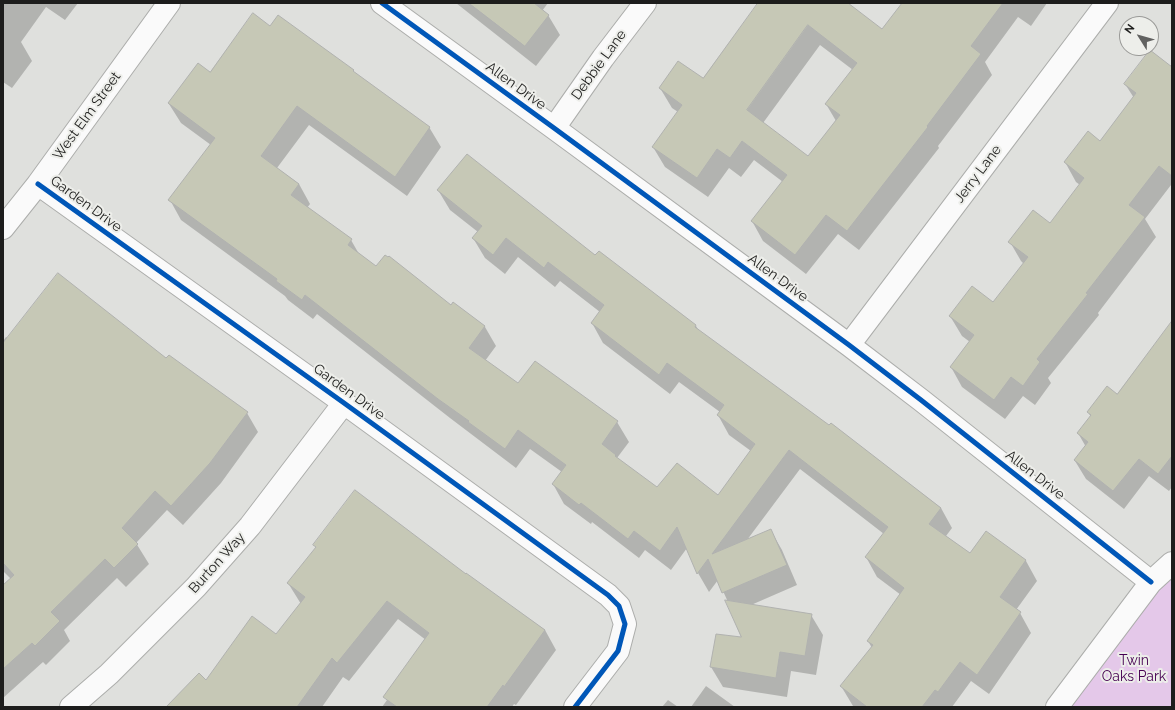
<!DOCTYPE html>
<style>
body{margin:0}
#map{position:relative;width:1175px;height:710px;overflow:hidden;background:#dfe0dd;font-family:Raleway,sans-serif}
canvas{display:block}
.frame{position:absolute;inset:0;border:4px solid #1d1d1c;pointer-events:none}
.north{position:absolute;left:1119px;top:16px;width:40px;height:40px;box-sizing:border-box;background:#edeeea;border:1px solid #9a9a98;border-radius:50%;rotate:307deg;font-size:11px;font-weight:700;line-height:16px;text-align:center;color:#1d1d1c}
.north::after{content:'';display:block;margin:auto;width:14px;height:18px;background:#616160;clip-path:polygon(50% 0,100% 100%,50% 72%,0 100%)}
</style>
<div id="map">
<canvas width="1175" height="710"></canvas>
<div class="frame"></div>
<div class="north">N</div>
</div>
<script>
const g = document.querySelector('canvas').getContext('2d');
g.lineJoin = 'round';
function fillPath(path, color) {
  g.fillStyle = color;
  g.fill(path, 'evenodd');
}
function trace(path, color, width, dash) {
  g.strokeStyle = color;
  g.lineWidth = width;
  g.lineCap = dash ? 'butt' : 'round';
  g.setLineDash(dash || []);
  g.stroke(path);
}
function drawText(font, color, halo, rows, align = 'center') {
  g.font = font + ' Raleway,sans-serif';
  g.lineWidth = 4;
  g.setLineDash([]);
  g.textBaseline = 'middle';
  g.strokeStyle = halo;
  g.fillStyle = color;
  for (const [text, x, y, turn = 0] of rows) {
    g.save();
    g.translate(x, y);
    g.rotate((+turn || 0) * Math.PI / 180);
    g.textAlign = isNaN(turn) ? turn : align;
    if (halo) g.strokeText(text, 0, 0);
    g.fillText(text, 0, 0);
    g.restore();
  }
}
fillPath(new Path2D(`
 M1172 575V707H1057L1151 582Z`), '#e4c8e9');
fillPath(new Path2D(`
 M3 3H78L65 20 46 7 21 42 32 61 12 88 3 82Z
 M456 3H548L542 11 548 15 560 35 536 66Z
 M759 3H846L882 30 916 3H1047L1031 26 1018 17 985 62 992 75 938 146 939 148 859 250 838 234 806 274 763 241 752 221 783 182 754 160 741 177 729 168 708 197 665 167 653 147 678 112 672 108 660 88 703 80ZM820 45 853 70 826 104 836 121 808 157 763 123Z
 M278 16 353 71 355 74 429 127 441 147 407 196 309 125 277 168 299 184 310 204 307 208 351 240 359 254 376 267 451 306 485 327 496 346 485 361 519 385 535 362 617 422 629 442 617 458 658 489 718 496 751 451 729 435 718 415 720 412 679 382 670 394 603 343 592 323 600 312 560 281 555 287 518 257 505 274 485 258 473 238 478 232 450 210 438 190 595 257 599 252 696 326 699 331 829 427 831 424 941 508 952 528 946 536 970 554 986 533 1026 561 1037 581 1016 610 1020 613 1031 633 989 694 971 681 952 707H855L853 706 841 686 872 648 868 641 901 595 877 577 866 557 884 534 800 469 747 540 771 531 782 550 797 585 751 605 811 615 823 635 816 675 791 671 787 697 723 687 711 667 743 639 728 602 718 580 709 592 698 573 687 548 671 570 645 550 639 558 592 522 591 524 564 504 553 484 562 472 530 449 516 468 450 418 317 314 313 319 288 300 285 296 181 220 170 200 211 145 181 123 169 104 270 27Z
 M1172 64V186L1171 185 1145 219 1156 237 1098 313 1099 315 1048 378 1051 383 1035 405 1023 396 1005 419 962 387 951 367 970 342 962 336 950 316 993 303 1024 264 1021 261 1010 242 1050 224 1080 185 1076 182 1065 162 1100 142 1134 98 1125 84 1170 66Z
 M1172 322V487L1169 491 1149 476 1124 509 1086 479 1075 461 1086 447 1078 433 1091 417 1088 412 1117 395Z
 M6 337 8 338 166 359 247 413 258 432 221 483 183 525 167 510 136 543 149 564 126 587 117 578 64 630 70 641 46 665 43 662 3 698V587L11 579 3 571V341Z
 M315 545 466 575 545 630 556 650 516 705 514 704 512 707H382L387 700 385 697 426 640 398 619 349 681 343 677 322 707H183L206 681 277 636 301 604 288 583 316 548Z
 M706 686 735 707H691Z
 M668 700 678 707H662Z`), '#0003');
const building = new Path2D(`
 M469 3H534L549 15 525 46Z
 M758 3H848L882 29 902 3H1003L971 46 981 54 927 126 928 127 847 231 826 215 795 255 751 221 787 175 742 141 730 158 717 149 697 178 652 147 682 105 659 88 678 61 703 78ZM808 25 857 63 825 104 840 115 808 156 747 110Z
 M253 13 270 26 278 15 354 70 353 71 430 127 395 177 297 106 261 156 299 184 291 195 352 239 348 245 376 266 385 255 388 257 389 256 451 305 453 302 485 326 469 348 518 383 535 361 618 421 602 444 616 455 615 456 657 487 677 463 718 495 755 444 717 415 724 405 667 363 659 375 591 323 604 305 548 262 544 268 506 238 493 255 472 238 482 226 437 190 467 154 595 255 599 251 696 325 695 327 829 425 831 423 941 508 929 524 970 553 986 531 1026 560 1000 597 1021 612 977 675 960 662 938 692 935 690 922 707H867L840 686 873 645 867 641 904 588 865 557 888 527 789 450 712 554 771 529 787 565 722 593 708 559 697 574 677 527 660 551 634 531 628 539 581 503 579 505 552 484 566 465 518 430 505 449 468 422 469 421 438 399 305 295 302 300 276 281 277 279 168 200 215 138 168 103 198 63 210 72Z
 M1150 50 1172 67V176L1159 166 1129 205 1145 217 1086 293 1088 294 1037 359 1040 362 1023 386 1011 377 994 400 950 367 974 335 949 316 972 286 993 302 1028 257 1008 242 1033 210 1050 223 1084 178 1064 162 1088 131 1100 141 1136 93 1124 84Z
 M58 273 166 358 169 355 248 412 210 463 171 506 155 491 122 528 138 544 114 568 105 559 51 612 60 621 35 646 32 643 3 669V585L14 575 3 563V343Z
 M1172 321V456L1158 474 1139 459 1113 491 1074 460 1088 442 1077 433 1091 415 1087 412 1107 386 1117 394Z
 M355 490 466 574V573L545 630 504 687 503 685 487 707H397L383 697 429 633 387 601 337 663 332 658 297 707H166L199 673 206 680 252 616 276 634 305 597 287 583 316 547 313 545Z
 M725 600 812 614 805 656 780 652 776 678 710 667 716 634 741 637Z`);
fillPath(building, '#c6c8b6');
trace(building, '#b0b1af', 1);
const minor = new Path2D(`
 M382 3 554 128 849 345 921 400 1151 582
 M554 128 603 58 645 3
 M38 184 344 403 608 595 619 606 625 624 618 651 575 707
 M3 228 38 184 169 3
 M849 345 1107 3
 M71 707 109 674 196 587 250 526 344 403
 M1057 707 1151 582 1172 563`);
trace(minor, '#acadab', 24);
trace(minor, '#fafafa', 22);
trace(new Path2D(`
 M382 3 554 128 849 345 921 400 1151 582
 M38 184 344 403 608 595 619 606 625 624 618 651 575 707`), '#0057b8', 5);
drawText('14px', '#1d1d1c', '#edeeea', [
 ["Debbie Lane",599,65,-54],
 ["Allen Drive",516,86,36],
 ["West Elm Street",87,116,-54],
 ["Jerry Lane",978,174,-53],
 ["Garden Drive",86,204,36],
 ["Allen Drive",778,278,36],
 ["Garden Drive",349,392,36],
 ["Allen Drive",1035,475,38],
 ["Burton Way",217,563,-48]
]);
drawText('14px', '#460052', '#edeeea', [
 ["Twin",1134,661],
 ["Oaks Park",1134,677]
]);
</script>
